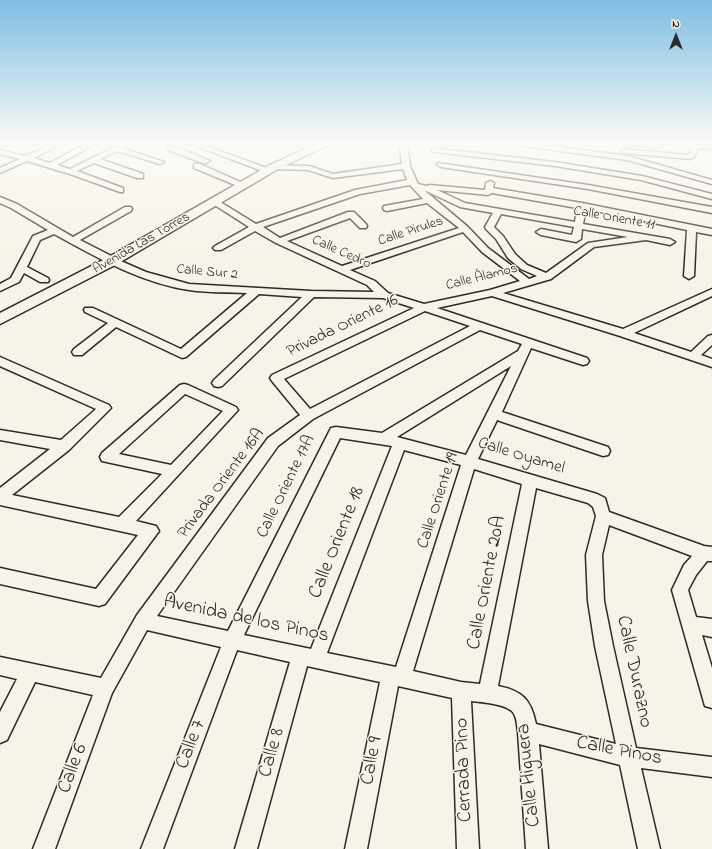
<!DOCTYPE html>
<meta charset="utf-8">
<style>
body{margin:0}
#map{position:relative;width:712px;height:849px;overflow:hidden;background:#f7f3e8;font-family:"Indie Flower",sans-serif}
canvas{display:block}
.north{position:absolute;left:656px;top:16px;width:40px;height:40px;-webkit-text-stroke:3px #f7f3e8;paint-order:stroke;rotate:0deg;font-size:11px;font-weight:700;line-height:16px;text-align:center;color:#2b2b2b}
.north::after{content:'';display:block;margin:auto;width:14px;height:18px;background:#2b2b2b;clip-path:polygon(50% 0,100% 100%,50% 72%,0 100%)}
</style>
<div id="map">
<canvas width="712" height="849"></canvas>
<div class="north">N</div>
</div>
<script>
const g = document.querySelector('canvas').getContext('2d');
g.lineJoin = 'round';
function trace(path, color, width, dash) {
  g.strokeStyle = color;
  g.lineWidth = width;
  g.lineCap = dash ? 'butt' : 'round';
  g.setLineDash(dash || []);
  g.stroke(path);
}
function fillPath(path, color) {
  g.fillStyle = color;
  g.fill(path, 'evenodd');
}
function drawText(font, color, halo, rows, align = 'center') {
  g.font = font + ' "Indie Flower",sans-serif';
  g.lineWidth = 3;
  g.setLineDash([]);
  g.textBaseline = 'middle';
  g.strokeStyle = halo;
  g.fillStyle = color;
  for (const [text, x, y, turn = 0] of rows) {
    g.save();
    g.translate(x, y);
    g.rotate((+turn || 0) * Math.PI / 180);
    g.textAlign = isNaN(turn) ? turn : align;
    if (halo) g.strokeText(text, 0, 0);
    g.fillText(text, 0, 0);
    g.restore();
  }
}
const minor = new Path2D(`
 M54 143H63L34 158 50 163 86 143H94V145L57 165 70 169 122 143 126 145 122 148 164 162 160 164 117 151 100 159 143 174V178H137L94 163 77 171 123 188V192H120L73 175 27 161 0 173V168L20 159 0 154V150L26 156Z
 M188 143H198L272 170 268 172H265Z
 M399 143H407L410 166 418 184 427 186 430 185 485 190 486 183 490 181 494 183 493 188 582 203 712 229V235L696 232 694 276 689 279 684 276 687 230 586 209 583 224 670 239 675 242 670 245 646 240 594 247 551 279 503 293 623 329 712 289V296L634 333 691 352 708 336 712 335V345L701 355 712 359V367L620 336 492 296 437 308 587 358 589 361 587 364 583 365 531 348 502 412 608 447 610 451 608 455 603 456 497 420 478 459 597 494 605 498 609 512 704 546 712 547V561H707L696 575 688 590 696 617 712 619V637L702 635 712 668V708L705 706 703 699 672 590 684 565 692 556 609 525 602 555 604 601 613 646 636 748 712 757V777L641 768 660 849H638L620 765 539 744 548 849H526L518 732C517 726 517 719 514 714 510 704 481 702 471 701L479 849H457L452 698 398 686 367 849H345L380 682 307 666 257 849H235L290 662 237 650 163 849H141L221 647 147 630 112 693 55 849H33L93 695 35 682 7 740 0 743V712L17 679 0 675V657L101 678 137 615 268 438 300 415 272 381 270 378 272 375 414 308 383 298 314 297 222 386 218 387 214 386 212 383 214 380 302 297 259 294 186 357 182 358 116 327 82 355H74L72 352 74 349 108 323 85 312 84 310 85 308H93L181 349 247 293C228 292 208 293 189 290 141 283 96 257 54 234L40 240 27 267 48 278 49 280 48 282H40L24 273 19 282 0 291V284L11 278 33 236 48 230 11 208 0 203V197L17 204 73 237 125 207H131L132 209 131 211 80 240 123 262 146 272 189 284 311 291 374 292 367 285 276 243 255 231 221 250H215L213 248 215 246 249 227 210 202 214 199 217 200 256 224 355 190 407 180 403 169 333 178 308 170 274 169 270 167 274 165 309 166 333 174 402 164ZM410 185 423 199 384 206 383 208 384 210 387 211 427 203 459 228 342 266 287 241 350 218 360 228H366L367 226 366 224 354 212H348L280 238 263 227 360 194ZM424 190 460 207 493 213 485 227 486 229 496 239 508 258 521 269 537 276 529 279 488 248 468 227ZM437 190 488 195 492 193 577 208 575 222 465 203ZM501 214 574 227 572 235 541 229 536 232 541 235 576 242 581 239 582 229 628 237 588 243 546 273 527 265 515 254 503 236 494 227ZM463 232 482 252 520 281 490 290 424 304 388 293 375 281 350 270ZM425 311 470 326 310 409 284 379ZM480 330 522 344 518 351 382 433 336 427 331 428 228 631 157 616 278 446 313 419ZM511 366 466 455 397 437ZM340 438 392 446 311 649 244 635ZM404 450 461 465 396 667 327 653ZM474 469 522 484 480 684 461 682 413 671ZM536 488 588 503 593 507 596 516 586 555 588 601 595 646 616 744 536 724C531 700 523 691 498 686Z
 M512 143H529L628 156 712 180V184L627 160 516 145Z
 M628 143C637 142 654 141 662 146L658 148 632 145Z
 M692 143 712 145V149L698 148 694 157 690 159 625 153 621 151 625 149 688 155 690 151Z
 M168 146H174L210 161 206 163H203L168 150Z
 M432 148 555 162 642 176 712 194V199L641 180 555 166 435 152H432Z
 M438 163 588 185 712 207V213L588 189 441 167 437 165Z
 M194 164H200L247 185 246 187H240L194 168Z
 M0 357 109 405 111 408 69 450 12 495 119 517 162 474 102 461 100 457 102 453 180 385 184 384 188 385 236 407 238 410 136 521 156 526 159 531 105 604 99 606 0 584V568L96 589 138 535 0 505V488L50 449 0 440V430L61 440 96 409 0 366ZM185 394 223 411 171 465 119 454Z`);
const secondary = new Path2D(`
 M317 143H329L328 145 278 169 117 264 0 324V313L107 258 270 165Z`);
trace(minor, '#2b2b2b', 3);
trace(secondary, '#2b2b2b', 3);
fillPath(minor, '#f7f3e8');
fillPath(secondary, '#f7f3e8');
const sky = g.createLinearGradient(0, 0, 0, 261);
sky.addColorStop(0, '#7dbee2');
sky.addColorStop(0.55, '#fbfaf5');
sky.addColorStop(1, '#fbfaf500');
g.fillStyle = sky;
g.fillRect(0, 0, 712, 261);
drawText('14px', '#2b2b2b', '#f7f3e8', [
 ["Calle Oriente 11",614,219,10],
 ["Calle Pirules",411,232,-18],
 ["Avenida Las Torres",142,244,-30],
 ["Calle Cedro",341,253,24],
 ["Calle Sur 2",207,273,5],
 ["Calle Álamos",482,278,-14]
]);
drawText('17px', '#2b2b2b', '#f7f3e8', [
 ["Privada Oriente 16",343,327,-26],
 ["Calle Oyamel",521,457,17],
 ["Privada Oriente 16A",222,484,-53],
 ["Calle Oriente 17A",287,487,-64],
 ["Calle Oriente 19",439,501,-72]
]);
drawText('20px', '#2b2b2b', '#f7f3e8', [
 ["Calle Oriente 18",338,543,-68],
 ["Calle Oriente 20A",488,583,-79],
 ["Avenida de los Pinos",246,620,12],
 ["Calle Durazno",633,672,78],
 ["Calle 7",192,745,-69],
 ["Calle Pinos",619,752,11],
 ["Calle 8",273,753,-74],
 ["Calle 9",373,761,-79],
 ["Calle 6",74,769,-69],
 ["Cerrada Pino",465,770,-92],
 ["Calle Higuera",530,775,-96]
]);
</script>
